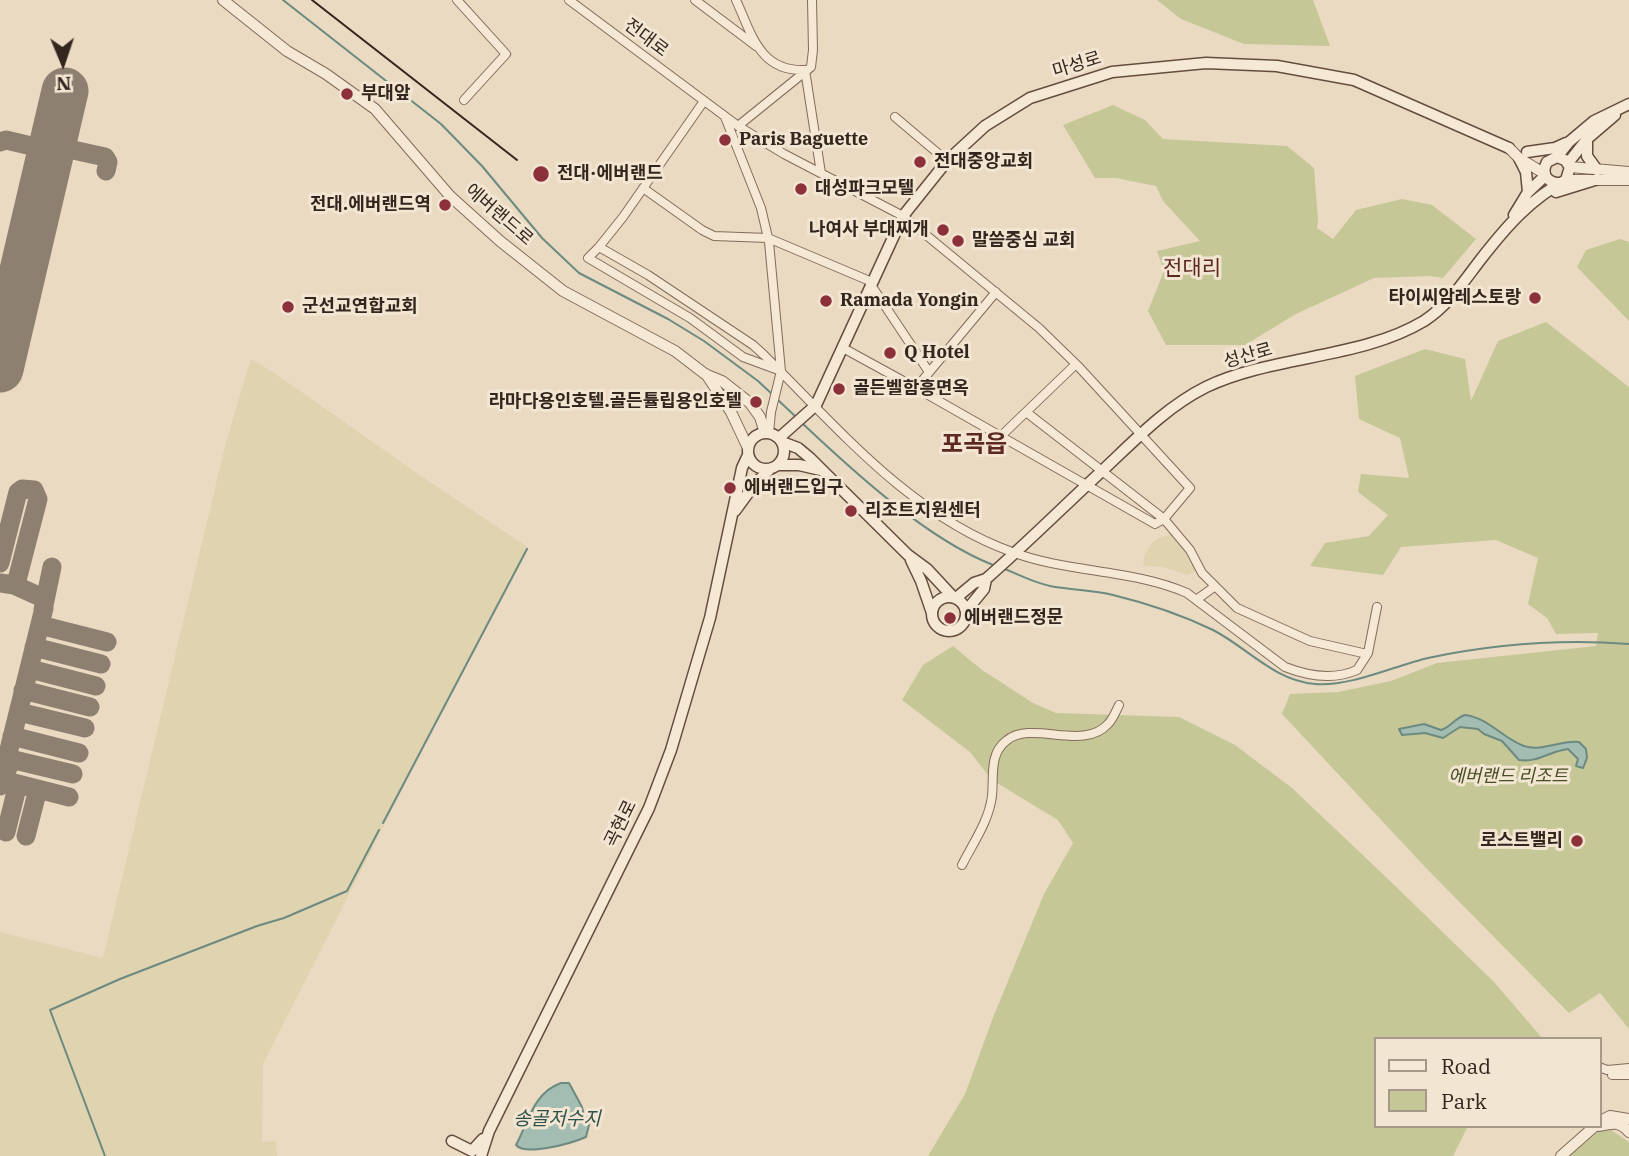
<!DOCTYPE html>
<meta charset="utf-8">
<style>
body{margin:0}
#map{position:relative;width:1629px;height:1156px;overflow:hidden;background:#eadac2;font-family:"IBM Plex Serif",serif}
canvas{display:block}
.legend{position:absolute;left:1374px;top:1037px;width:228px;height:91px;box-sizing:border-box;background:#f2e5d1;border:2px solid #a69989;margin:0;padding:9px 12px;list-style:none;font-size:21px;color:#33261e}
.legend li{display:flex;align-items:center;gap:14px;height:35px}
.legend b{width:35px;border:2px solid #a69989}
.north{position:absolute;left:28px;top:28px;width:70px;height:70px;-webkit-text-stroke:5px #f2e5d1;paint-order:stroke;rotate:178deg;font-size:19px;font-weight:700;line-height:28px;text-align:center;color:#33261e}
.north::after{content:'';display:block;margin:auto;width:24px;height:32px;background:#33261e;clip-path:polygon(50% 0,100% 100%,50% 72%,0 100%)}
</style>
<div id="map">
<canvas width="1629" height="1156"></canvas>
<ul class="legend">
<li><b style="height:9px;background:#f5e8d4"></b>Road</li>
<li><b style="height:19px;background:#c5c797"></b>Park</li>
</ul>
<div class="north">N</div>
</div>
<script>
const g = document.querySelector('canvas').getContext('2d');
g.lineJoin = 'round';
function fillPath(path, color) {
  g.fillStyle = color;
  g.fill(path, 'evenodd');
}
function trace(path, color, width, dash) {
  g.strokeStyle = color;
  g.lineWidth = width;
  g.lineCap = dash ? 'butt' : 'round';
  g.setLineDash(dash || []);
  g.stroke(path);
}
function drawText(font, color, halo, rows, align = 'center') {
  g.font = font + ' "IBM Plex Serif","Noto Sans KR",serif';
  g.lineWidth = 6;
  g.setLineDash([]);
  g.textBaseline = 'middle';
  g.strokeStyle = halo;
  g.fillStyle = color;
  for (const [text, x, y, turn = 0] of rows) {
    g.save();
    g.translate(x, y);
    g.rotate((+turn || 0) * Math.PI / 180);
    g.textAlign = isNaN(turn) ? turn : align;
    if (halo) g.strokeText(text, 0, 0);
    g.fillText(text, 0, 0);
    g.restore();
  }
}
fillPath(new Path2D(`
 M251 359 273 372 421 476 529 548 435 725 263 1064 262 1142 276 1141 277 1156H0V932L103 958 226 442Z
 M1173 534 1179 540 1198 570 1187 575 1163 567 1143 566 1145 554 1152 543 1159 538Z`), '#dfd3b0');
fillPath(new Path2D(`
 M1157 0H1313L1330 46 1244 44 1181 19Z
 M1113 105 1145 120 1163 139 1287 146 1314 168 1318 220 1317 228 1333 239 1356 210 1402 199 1432 205 1476 239 1443 278 1430 276 1374 278 1296 314 1245 345H1166L1148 311 1164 271 1157 251 1200 241 1163 201 1156 186 1116 178H1095L1063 125Z
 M1620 239 1629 242V321L1577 267 1586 250Z
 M1546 322 1629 387V1029L1600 993 1569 1013 1427 869 1282 714 1290 694 1338 692 1391 681 1437 663 1596 646 1598 633 1556 634 1547 618 1528 604 1538 558 1496 540 1401 547 1383 575 1310 566 1325 543 1369 536 1388 515 1358 492 1361 474 1409 478 1400 438 1359 419 1355 376 1425 349 1465 359 1471 401 1498 341Z
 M953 646 982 670 1033 703 1056 713 1179 717 1235 745 1292 788 1387 878 1494 982 1543 1039H1375V1126H1468L1453 1156H928L965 1094 994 1015 1044 894 1073 843 1058 820 992 780 970 752 902 700 923 665Z
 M1605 1126 1629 1142V1156H1569Z`), '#c5c797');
const water = new Path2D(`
 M1465 715C1489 718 1502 738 1524 746 1542 752 1560 740 1579 742L1586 749 1587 758 1583 768 1576 766 1578 759 1568 749C1550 751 1538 763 1519 760L1502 741 1484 734 1478 729 1460 727 1443 738 1425 733 1402 735 1399 729 1424 724 1441 730C1451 727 1455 718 1465 715Z
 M561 1083H569L582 1107 584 1116 588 1117 590 1121 586 1137C570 1144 525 1156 516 1145 529 1121 533 1093 561 1083Z`);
fillPath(water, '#a4bdb3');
trace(water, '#6c8a80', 2);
trace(new Path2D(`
 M283 0 441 124 482 166 542 238 579 273 668 319 704 341 758 381 773 395
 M777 399 796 417
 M802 423C854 472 927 539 993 565
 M1005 569C1019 575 1035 583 1050 586 1070 590 1092 590 1113 595 1146 603 1182 615 1213 630 1248 648 1273 680 1315 684 1350 687 1394 666 1428 658 1494 644 1563 639 1629 644
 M383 823 527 549
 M105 1156 50 1010 120 979 257 926 284 918 347 891 379 830`), '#6c8a80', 2);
trace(new Path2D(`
 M0 142 6 140 40 148
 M64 148 105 157 108 162 106 171
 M0 563 18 492 22 489 34 490 38 499 17 580 13 584
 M0 583 14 585 43 598 44 608 0 786
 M43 610 52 567
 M40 625 107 642
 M34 647 101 664
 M30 669 96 686
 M23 690 90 707
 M19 712 85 728
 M12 736 79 753
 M8 768 6 758 73 774
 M2 780 69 797
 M6 832 18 784
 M26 836 38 789`), '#8e8070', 19);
trace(new Path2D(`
 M0 369 65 91`), '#8e8070', 47);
const minor = new Path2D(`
 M457 0 506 54 464 100
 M569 0 738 126 784 154 903 216 1039 328 1078 366 1190 488 1164 519 1155 524 916 388
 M695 0 756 46
 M736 0C752 35 760 72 805 70L821 173
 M725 117 761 208 769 242 781 371 771 412 769 433
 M895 117 947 161
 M738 126 811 67 813 50 812 0
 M643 188 702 230 714 236 768 238 872 282
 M599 247 623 217 704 101
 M871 285 929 372
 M843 348 916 388 996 292
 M781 371 743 357 690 318 588 258 599 247 648 275 753 345 764 355C838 428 911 516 1012 552 1068 573 1132 569 1187 593L1285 667C1308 676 1334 680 1357 670L1368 653 1377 607
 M1026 412 1164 519 1190 550 1202 573 1237 608 1310 641 1367 654
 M1001 436 1076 364
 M1196 600 1214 587
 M962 865C973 843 989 821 992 796 994 777 989 754 1006 741 1031 719 1083 752 1108 724 1113 719 1116 711 1119 705
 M1599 1067 1607 1070 1629 1068
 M1612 1075H1629`);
const tertiary = new Path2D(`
 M223 0 287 51 326 74 375 109 450 196 500 241 563 291 675 351 705 374 722 381 750 403 760 417 765 433
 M1509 148 1519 158 1545 174
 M1570 167 1629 172
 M1566 180H1629
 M706 374 731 412 748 448
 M1599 1122 1610 1116 1629 1119
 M1599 1126C1612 1123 1620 1121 1629 1132
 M1561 1156 1595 1126`);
const secondary = new Path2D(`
 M1587 139V156L1597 170
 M1527 152 1555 148 1566 143
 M1519 158 1526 172 1528 192
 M1568 163 1587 139 1615 115
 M1558 183C1546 182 1541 173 1547 162L1557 157 1569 142 1594 121 1629 104
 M1556 192 1598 179
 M1514 215 1528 192 1545 176
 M748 451a18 18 0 1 1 36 0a18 18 0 1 1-36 0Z
 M779 438 816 405 903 216 947 161 985 126 1030 98 1112 72 1206 63 1277 66 1354 80 1509 148
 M782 442 798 448 810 458 908 555 927 569 953 597
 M778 465H799L821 470
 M735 511 754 485 770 469
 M911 560 921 581 932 613
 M932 614a17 17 0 1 1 34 0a17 17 0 1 1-34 0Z
 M956 598 974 583 986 579C1026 544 1064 506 1103 470 1135 440 1166 407 1206 387 1273 355 1361 359 1424 321 1449 305 1464 281 1481 259 1506 227 1530 199 1566 180L1570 167 1565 160 1557 157
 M966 611 984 589 986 579
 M452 1141 472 1151 483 1139
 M481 1156 489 1131 649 808 671 750 710 618 742 468 748 455`);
trace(minor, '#826c5b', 10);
trace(tertiary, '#826c5b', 12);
trace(secondary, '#644d3e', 13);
trace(minor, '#f5e8d4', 8);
trace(tertiary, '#f5e8d4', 10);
trace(secondary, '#f5e8d4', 10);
trace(new Path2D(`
 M312 0 517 160`), '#33261e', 2);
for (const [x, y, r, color] of [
 [347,94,7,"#8c3039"],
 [725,140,7,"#8c3039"],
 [920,162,7,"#8c3039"],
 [541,174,9,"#8c3039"],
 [801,189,7,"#8c3039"],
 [445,205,7,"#8c3039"],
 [943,230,7,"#8c3039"],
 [958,241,7,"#8c3039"],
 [1535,298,7,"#8c3039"],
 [826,301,7,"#8c3039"],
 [288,307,7,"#8c3039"],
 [890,353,7,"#8c3039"],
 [839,389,7,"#8c3039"],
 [756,402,7,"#8c3039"],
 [730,488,7,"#8c3039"],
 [851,511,7,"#8c3039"],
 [950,618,7,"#8c3039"],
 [1577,841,7,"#8c3039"]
]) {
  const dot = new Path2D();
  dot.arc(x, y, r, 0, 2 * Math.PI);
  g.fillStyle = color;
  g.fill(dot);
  trace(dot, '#f2e5d1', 2.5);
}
drawText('18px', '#33261e', '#f2e5d1', [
 ["전대로",646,38,37],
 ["마성로",1077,65,-17],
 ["에버랜드로",499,215,41],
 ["성산로",1248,356,-16],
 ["곡현로",621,824,-64]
]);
drawText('bold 18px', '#33261e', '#f2e5d1', [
 ["부대앞",361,94],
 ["Paris Baguette",739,140],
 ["전대중앙교회",934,162],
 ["전대·에버랜드",557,174],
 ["대성파크모텔",815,189],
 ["전대.에버랜드역",431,205,"right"],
 ["나여사 부대찌개",929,230,"right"],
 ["말씀중심 교회",972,241],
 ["타이씨암레스토랑",1521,298,"right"],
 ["Ramada Yongin",840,301],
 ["군선교연합교회",302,307],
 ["Q Hotel",904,353],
 ["골든벨함흥면옥",853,389],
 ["라마다용인호텔.골든튤립용인호텔",742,402,"right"],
 ["에버랜드입구",744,488],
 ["리조트지원센터",865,511],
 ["에버랜드정문",964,618],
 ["로스트밸리",1563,841,"right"]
], 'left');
drawText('italic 18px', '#474e26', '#f2e5d1', [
 ["에버랜드 리조트",1508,777]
]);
drawText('italic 19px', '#2e514c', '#f2e5d1', [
 ["송골저수지",557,1120]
]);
drawText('21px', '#5c2821', '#f2e5d1', [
 ["전대리",1192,269]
]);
drawText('bold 24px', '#5c2821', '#f2e5d1', [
 ["포곡읍",974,445]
]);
</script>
